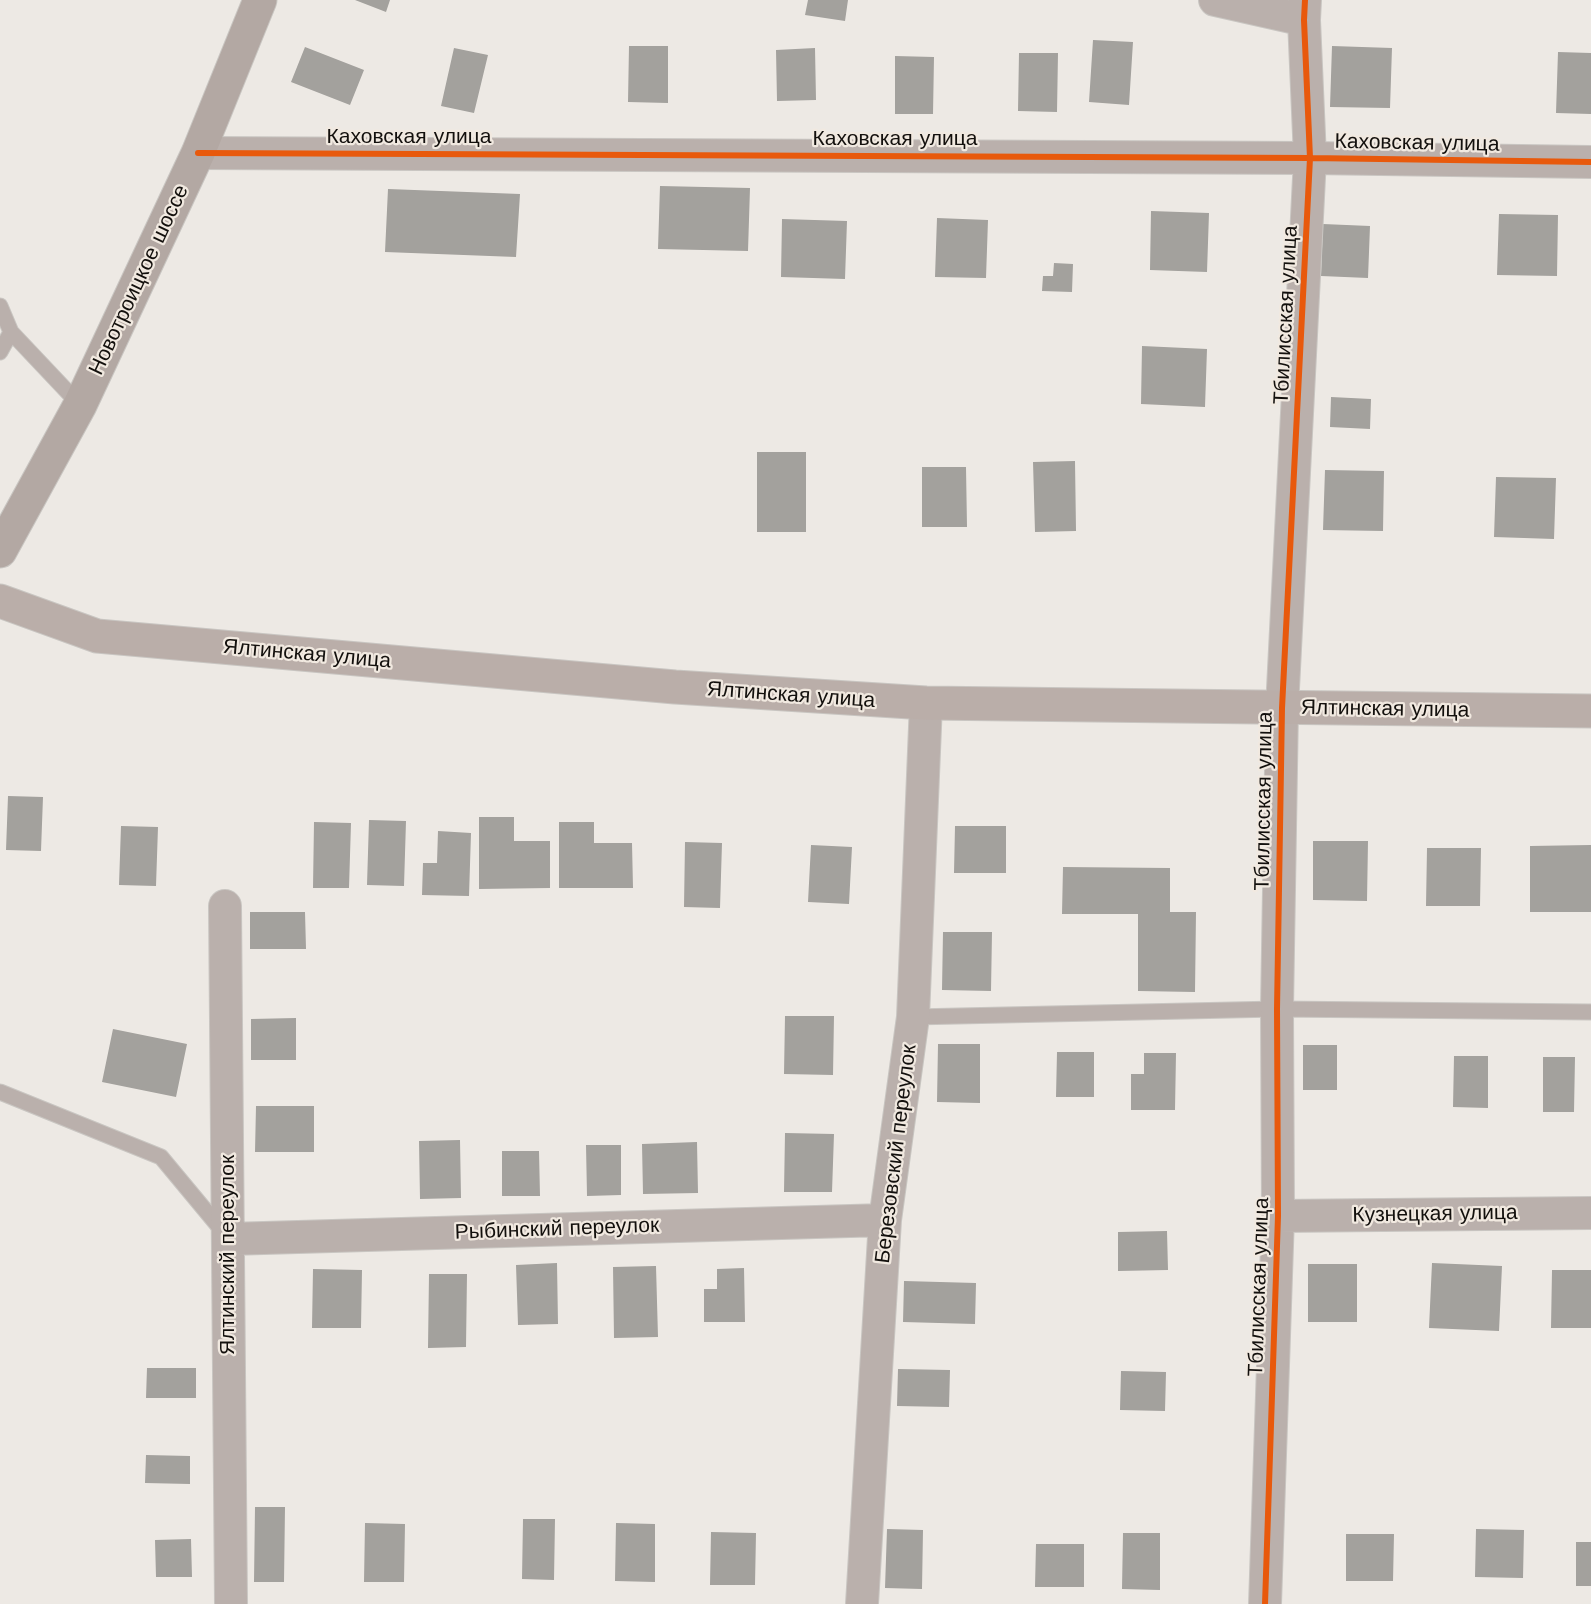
<!DOCTYPE html>
<meta charset="utf-8">
<style>
body{margin:0}
canvas{display:block;background:#ede9e4}
</style>
<canvas width="1591" height="1604"></canvas>
<script>
const g = document.querySelector('canvas').getContext('2d');
g.lineJoin = 'round';
function fillPath(path, color) {
  g.fillStyle = color;
  g.fill(path, 'evenodd');
}
function trace(path, color, width, dash) {
  g.strokeStyle = color;
  g.lineWidth = width;
  g.lineCap = dash ? 'butt' : 'round';
  g.setLineDash(dash || []);
  g.stroke(path);
}
function drawText(font, color, halo, rows, align = 'center') {
  g.font = font + ' "Work Sans",sans-serif';
  g.lineWidth = 4.5;
  g.setLineDash([]);
  g.textBaseline = 'middle';
  g.strokeStyle = halo;
  g.fillStyle = color;
  for (const [text, x, y, turn = 0] of rows) {
    g.save();
    g.translate(x, y);
    g.rotate((+turn || 0) * Math.PI / 180);
    g.textAlign = isNaN(turn) ? turn : align;
    if (halo) g.strokeText(text, 0, 0);
    g.fillText(text, 0, 0);
    g.restore();
  }
}
fillPath(new Path2D(`
 M355 0H390L386 12Z
 M808 0H848L845 21 805 15Z
 M1093 40 1133 42 1129 105 1089 102Z
 M629 46H668V103L628 102Z
 M1332 46 1392 48 1390 108 1330 107Z
 M305 47 364 70 350 105 291 82Z
 M454 48 488 55 474 113 441 106Z
 M815 48 816 100 777 101 776 50Z
 M1558 52 1591 53V114L1556 113Z
 M1019 53H1058L1057 112 1018 111Z
 M895 56 934 57 933 114H895Z
 M660 186 750 188 748 251 658 249Z
 M388 189 520 194 516 257 385 252Z
 M1151 211 1209 213 1207 272 1150 270Z
 M1499 214 1558 215 1557 276 1497 275Z
 M937 218 988 220 986 278 935 277Z
 M782 219 847 221 845 279 781 277Z
 M1323 224 1370 226 1368 278 1321 276Z
 M1054 263 1073 264 1072 292 1042 291 1043 276H1053Z
 M1142 346 1207 349 1205 407 1141 404Z
 M1331 397 1371 399 1370 429 1330 427Z
 M757 452H806V532H757Z
 M1075 461 1076 531 1035 532 1033 462Z
 M922 467H966L967 527H922Z
 M1325 470 1384 471 1383 531 1323 530Z
 M1496 477 1556 478 1554 539 1494 537Z
 M8 796 43 797 41 851 6 850Z
 M479 817H514V841H550V888L479 889Z
 M369 820 406 821 404 886 367 885Z
 M314 822 351 823 349 888H313Z
 M559 822H594V843H632L633 888H559Z
 M121 826 158 827 156 886 119 885Z
 M955 826H1006V873H954Z
 M438 831 471 833 469 896 422 895 423 863H437Z
 M1313 841H1368L1367 901 1313 900Z
 M685 842 722 843 720 908 684 907Z
 M811 845 852 847 849 904 808 902Z
 M1591 845V912H1530V846Z
 M1427 848H1481L1480 906H1426Z
 M1063 867 1170 868V912H1196L1195 992 1138 991V914H1062Z
 M250 912H305L306 949H250Z
 M943 932H992L991 991 942 990Z
 M785 1016H834L833 1075 784 1074Z
 M296 1018V1060H251V1019Z
 M113 1029 187 1044 176 1097 102 1082Z
 M938 1044H980V1103L937 1102Z
 M1303 1045H1337V1090H1303Z
 M1057 1052H1094V1097H1056Z
 M1144 1053H1176L1175 1110H1131V1074H1144Z
 M1454 1056H1488V1108L1453 1107Z
 M1543 1057H1575L1574 1112H1543Z
 M256 1106H314V1152H255Z
 M785 1133 834 1134 832 1192H784Z
 M460 1140 461 1198 420 1199 419 1141Z
 M697 1142 698 1193 643 1194 642 1144Z
 M586 1145H621V1195L587 1196Z
 M502 1151H539L540 1196H502Z
 M1167 1231 1168 1270 1118 1271V1232Z
 M557 1263 558 1324 518 1325 516 1265Z
 M1432 1263 1502 1266 1499 1331 1429 1328Z
 M1308 1264H1357V1322H1308Z
 M656 1266 658 1337 614 1338 613 1267Z
 M744 1268 745 1322H704V1289H717V1269Z
 M313 1269 362 1270 361 1328H312Z
 M1552 1270H1591V1328H1551Z
 M429 1274H467L466 1347 428 1348Z
 M904 1281 976 1283 975 1324 903 1322Z
 M147 1368H196V1398H146Z
 M898 1369 950 1370 949 1407 897 1406Z
 M1121 1371 1166 1372 1165 1411 1120 1410Z
 M146 1455 190 1456V1484L145 1483Z
 M255 1507H285L284 1582H254Z
 M523 1519H555L554 1580 522 1579Z
 M365 1523 405 1524 404 1582H364Z
 M616 1523 655 1524V1582L615 1581Z
 M887 1529 923 1530 922 1589 885 1588Z
 M1476 1529 1524 1530 1523 1578 1475 1577Z
 M711 1532 756 1533 755 1585H710Z
 M1123 1533H1160V1590L1122 1589Z
 M1346 1534H1394L1393 1581H1346Z
 M191 1539 192 1577H156L155 1540Z
 M1576 1542H1591V1586H1576Z
 M1036 1544H1084V1587H1035Z`), '#a3a19d');
const lane = new Path2D(`
 M0 306 11 332 0 352
 M11 332 80 405
 M913 1017 1277 1009 1591 1012
 M0 1092 161 1157 225 1234`);
const street = new Path2D(`
 M1215 0 1304 20
 M198 153 1310 158 1591 162
 M225 906 231 1604
 M1278 1216 1591 1213
 M229 1239 885 1220
 M862 1604 885 1220 913 1017 926 703
 M1265 1604 1278 1216 1277 1009 1282 708 1310 158 1304 20 1305 0`);
const secondary = new Path2D(`
 M0 601 97 636 675 687 926 703 1591 711`);
const primary = new Path2D(`
 M0 551 80 405 198 153 260 0`);
trace(lane, '#c9c6c2', 17);
trace(street, '#c9c6c2', 34);
trace(secondary, '#c9c6c2', 35);
trace(primary, '#c9c6c2', 35);
trace(lane, '#bab0ac', 15);
trace(street, '#bab0ac', 32);
trace(secondary, '#baaea9', 33);
trace(primary, '#b3a8a3', 33);
trace(new Path2D(`
 M198 153 1310 158 1591 162
 M1265 1604 1278 1216 1277 1009 1282 708 1310 158 1304 20 1305 0`), '#e8590c', 6);
drawText('21px', '#13100d', '#f1e9e0', [
 ["Каховская улица",409,137],
 ["Каховская улица",895,139],
 ["Каховская улица",1417,143,1],
 ["Новотроицкое шоссе",139,280,-65],
 ["Тбилисская улица",1286,315,-87],
 ["Ялтинская улица",307,654,5],
 ["Ялтинская улица",791,695,4],
 ["Ялтинская улица",1385,709,1],
 ["Тбилисская улица",1264,801,-89],
 ["Березовский переулок",896,1154,-83],
 ["Кузнецкая улица",1435,1214,-1],
 ["Рыбинский переулок",557,1229,-2],
 ["Ялтинский переулок",228,1255,-90],
 ["Тбилисская улица",1259,1287,-88]
]);
</script>
